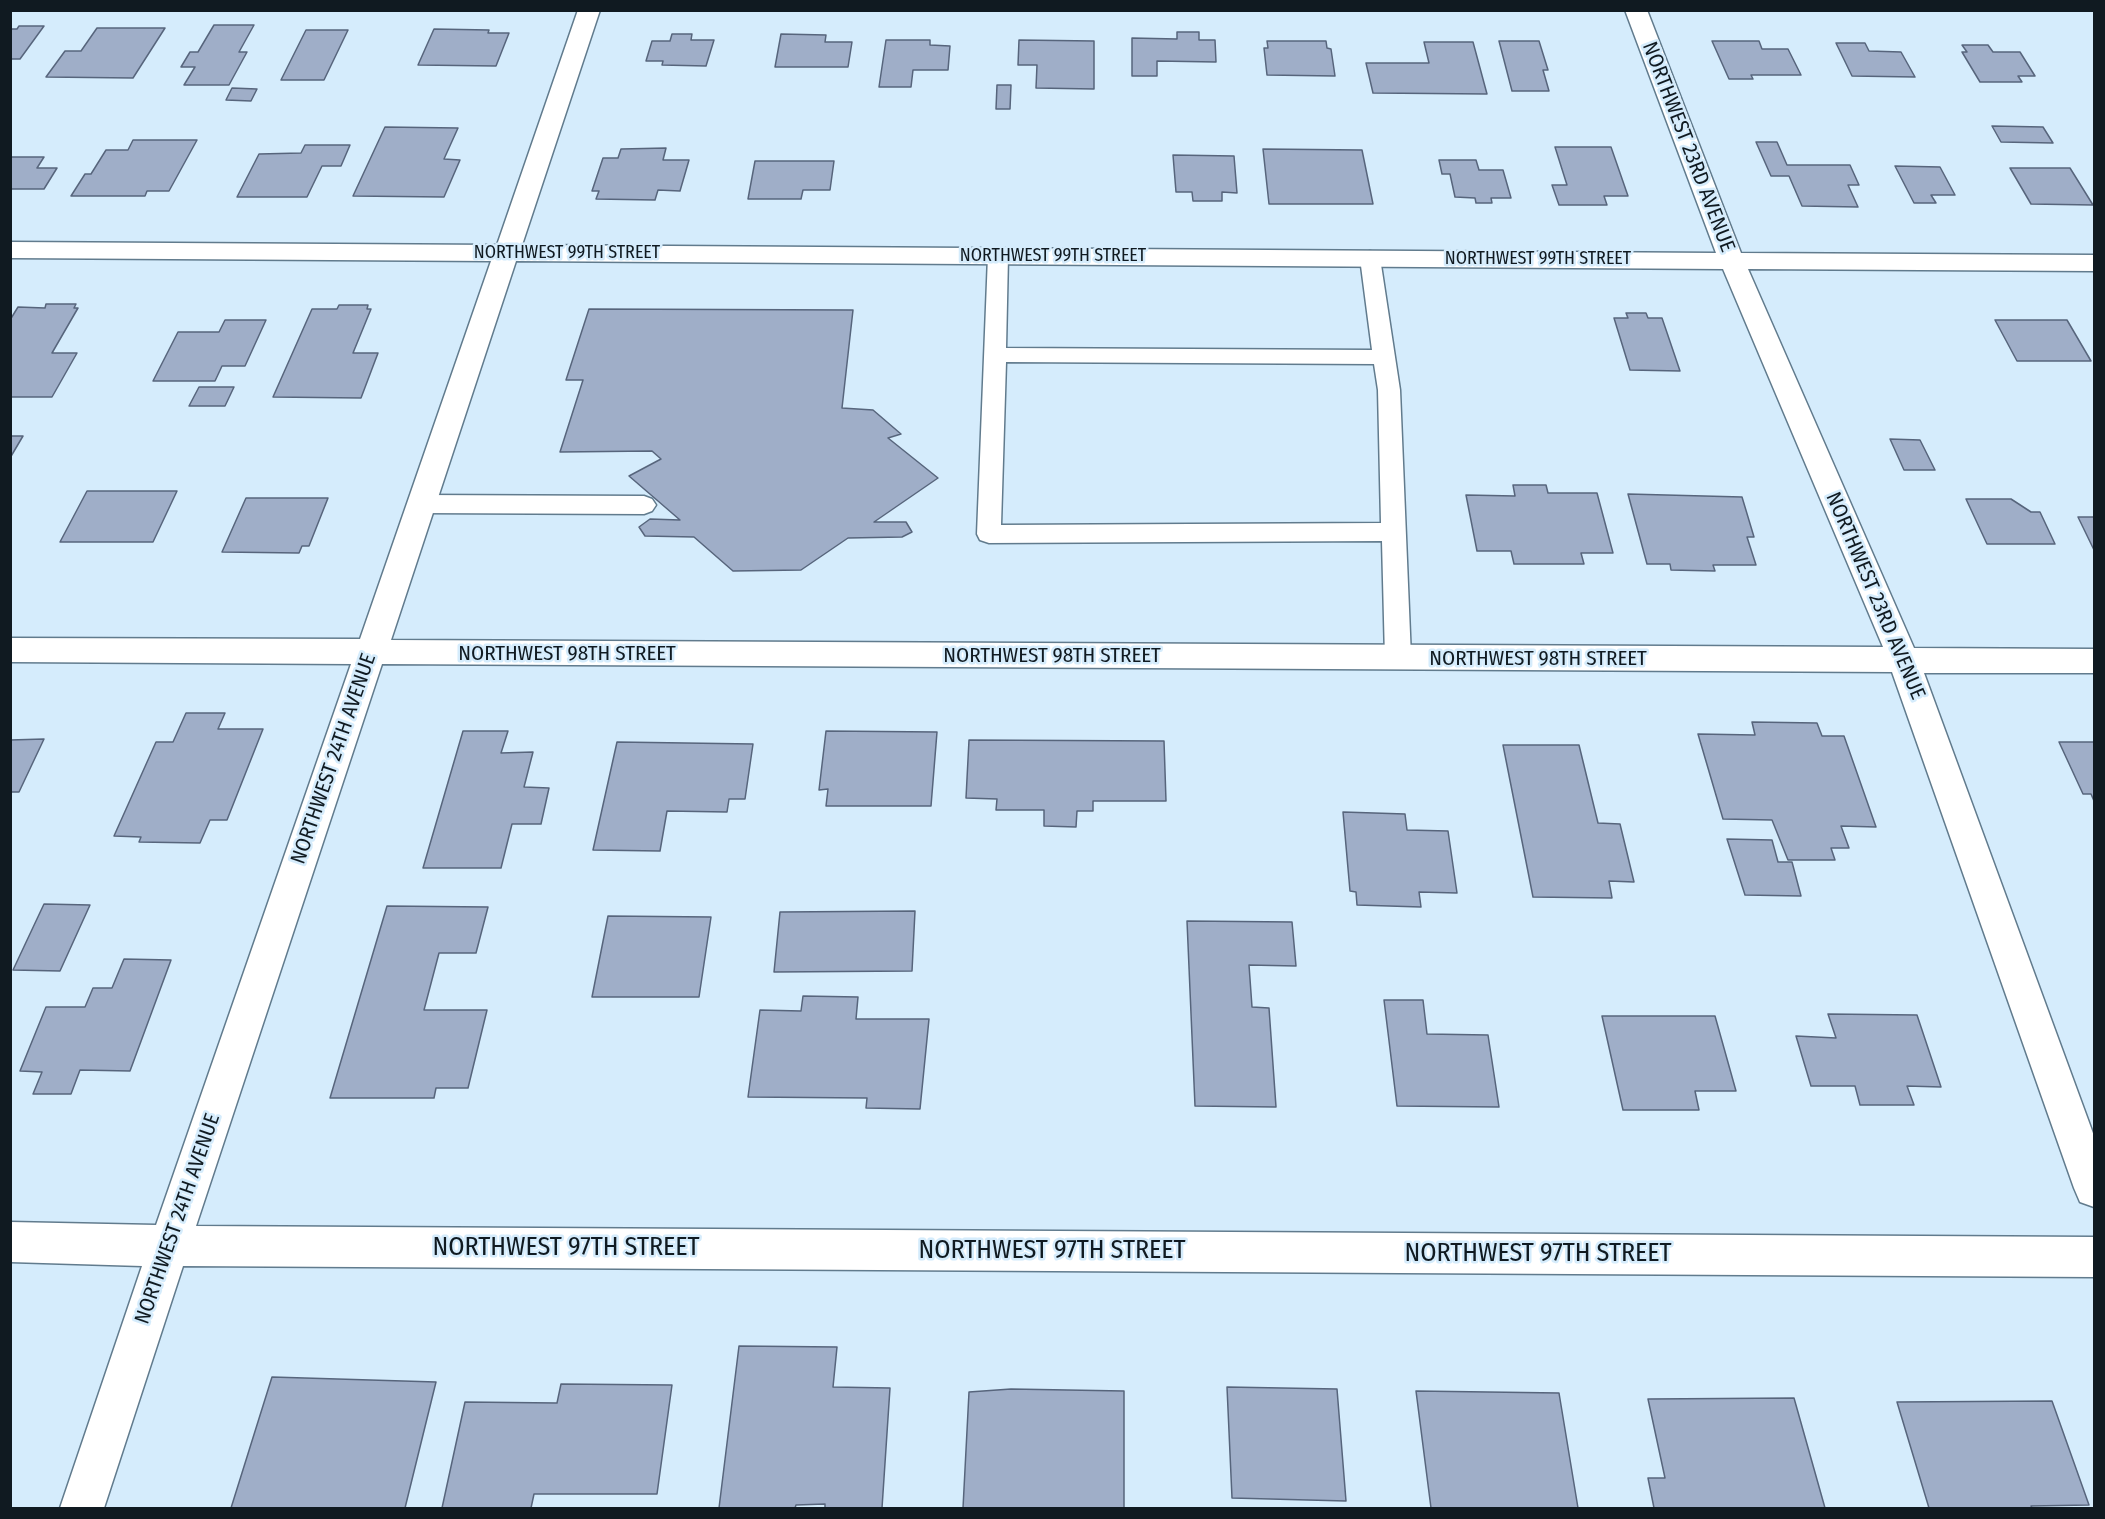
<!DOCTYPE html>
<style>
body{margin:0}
#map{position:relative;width:2105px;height:1519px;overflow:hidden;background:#d5ecfc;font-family:"Fira Sans Condensed",sans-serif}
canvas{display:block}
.frame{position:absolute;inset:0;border:12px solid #101a21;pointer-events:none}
</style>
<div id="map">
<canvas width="2105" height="1519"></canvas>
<div class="frame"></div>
</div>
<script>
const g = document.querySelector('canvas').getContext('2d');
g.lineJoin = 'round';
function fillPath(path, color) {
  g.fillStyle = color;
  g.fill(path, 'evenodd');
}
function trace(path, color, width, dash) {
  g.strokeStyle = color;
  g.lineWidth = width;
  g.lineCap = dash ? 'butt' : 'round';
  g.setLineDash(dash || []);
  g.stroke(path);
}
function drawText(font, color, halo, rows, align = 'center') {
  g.font = font + ' "Fira Sans Condensed",sans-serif';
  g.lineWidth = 5;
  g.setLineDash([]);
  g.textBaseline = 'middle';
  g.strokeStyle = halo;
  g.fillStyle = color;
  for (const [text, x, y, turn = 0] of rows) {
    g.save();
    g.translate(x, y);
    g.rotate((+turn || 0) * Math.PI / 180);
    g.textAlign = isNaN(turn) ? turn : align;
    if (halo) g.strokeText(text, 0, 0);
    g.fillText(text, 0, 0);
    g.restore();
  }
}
const building = new Path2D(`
 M214 25H254L239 52H247L229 85H184L195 67H181L190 52H198Z
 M19 26H44L20 59H10V29H17Z
 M97 28H165L133 78 46 77 65 51H81Z
 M434 29 489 30 488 33H509L496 66 418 65Z
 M306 30H348L324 80H281Z
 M1177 32H1199V40H1215L1216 62 1157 61V76H1132V38L1177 39Z
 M672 34H692L691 40H714L706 66 662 65 663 61H646L652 41H670Z
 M781 34 826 35 825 42H852L848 67H775Z
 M886 40H930V45L950 46 948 70H913L911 87H879Z
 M1019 40 1094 41V89L1036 88 1037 65H1018Z
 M1267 41H1326L1327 48 1331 49 1335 76 1267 75 1264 48H1268Z
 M1499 41H1539L1548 70H1543L1549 91H1512Z
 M1712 41H1759L1762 49H1788L1801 75H1751L1753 79H1729Z
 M1424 42H1473L1487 94 1373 93 1366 63H1429Z
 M1836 43H1865L1869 51 1901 52 1915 77 1852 76Z
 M1962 45H1988L1993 52H2020L2035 76H2018L2022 82H1980L1962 52H1967Z
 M997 85H1011L1010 109H996Z
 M232 88 257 89 251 101 226 100Z
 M1992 126 2043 127 2053 143 2001 142Z
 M385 127 458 128 444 159 460 160 444 197 353 196Z
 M133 140H197L169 191H147L145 196H71L85 174H91L106 150H128Z
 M1756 142H1777L1787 165H1850L1859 185H1848L1858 207 1802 206 1789 176H1771Z
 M305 145H350L341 166H322L307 197H237L259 154 301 153Z
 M1555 147H1611L1628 196H1604L1607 205H1559L1552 185H1567Z
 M666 148 663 160H689L680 191 658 190 655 200 596 199 599 191H592L603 158H618L621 149Z
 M1263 149 1362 150 1373 204H1269Z
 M1173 155 1234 156 1237 193 1222 192V201H1193L1192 192H1176Z
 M10 157H44L37 168H57L44 189H10Z
 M1439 160H1476L1479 170H1503L1511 198H1491L1492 203H1476L1475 198 1455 197 1450 174H1442Z
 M755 161H834L830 190H803L801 199H748Z
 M1895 166 1940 167 1955 195H1931L1936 203H1914Z
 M2010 168H2070L2093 205 2031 204Z
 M46 304H76L74 308H78L52 353H77L52 397H10V320L18 307 45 308Z
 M339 305H368L367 309H371L353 353H378L361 398 273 397 312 309H337Z
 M589 309 853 310 842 408 873 410 901 434 888 438 938 478 874 522H906L912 532 902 537 848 538 801 570 733 571 694 537 645 536 639 527 650 519 680 520 629 476 661 459 652 451 560 452 583 380H566Z
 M1626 313H1646L1648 318H1662L1680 371 1630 370 1614 318H1628Z
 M225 320H266L245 366H222L215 381H153L178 332H219Z
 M1995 320H2067L2091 361H2017Z
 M199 387H234L225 406H189Z
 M10 436H23L10 458Z
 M1890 439 1920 440 1935 470H1904Z
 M1513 485H1546L1548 493H1597L1613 553H1581L1584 564H1514L1511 551H1477L1466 495 1515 496Z
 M87 491H177L153 542H60Z
 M1628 494 1742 497 1754 537H1747L1756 565H1713L1715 571 1671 570 1670 564H1647Z
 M246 498H328L309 546H302L299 553 222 552Z
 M1966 499H2011L2031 512H2040L2055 544H1987Z
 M2078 517H2094V550Z
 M186 713H225L218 729H263L227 820H210L200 843 139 842 141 837 114 836 156 742H173Z
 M1752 722 1817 723 1822 736H1844L1876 827 1841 826 1849 848H1831L1835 860H1788L1772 820 1723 819 1698 734 1755 735Z
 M463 731H508L501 753 533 752 524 787 549 788 541 824H512L501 868H423Z
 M826 731 937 732 931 806H826L828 789 819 790Z
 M44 739 19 792H10V740Z
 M969 740 1164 741 1166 801H1093V811H1077L1076 827 1044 826V810H996L997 799 966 798Z
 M617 742 753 744 745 799H729L727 812 667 811 660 851 593 850Z
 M2059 742H2094V801L2091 794H2083Z
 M1503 745H1579L1598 823 1620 824 1634 882 1609 881 1612 898 1533 897Z
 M1343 812 1405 814 1407 830 1448 831 1457 893 1419 892 1421 907 1357 905 1356 892 1350 891Z
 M1727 839 1772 840 1778 862H1792L1801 896 1745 895Z
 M44 904 90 905 60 971 13 970Z
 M387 906 488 907 476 953H439L424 1010H487L468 1088H436L434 1098H330Z
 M915 911 912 971 774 972 780 912Z
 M608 916 711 917 699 997H592Z
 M1187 921 1292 922 1296 966 1249 965 1252 1007 1269 1008 1276 1107 1195 1106Z
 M124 959 171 960 130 1071 80 1070 71 1094H33L42 1072 20 1071 46 1007H85L93 988H112Z
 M803 996 858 997 856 1019H929L920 1109 866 1108 867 1098 748 1097 760 1010 801 1011Z
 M1384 1000H1423L1427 1034 1488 1035 1499 1107 1397 1106Z
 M1828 1014 1917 1015 1941 1087 1907 1086 1914 1105H1860L1855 1086H1811L1796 1036 1836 1038Z
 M1602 1016H1715L1736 1091H1695L1699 1110H1623Z
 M739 1346 837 1347 833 1387 890 1388 882 1508H825V1504L796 1505 795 1508H719Z
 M272 1377 436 1382 405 1508H231Z
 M561 1384 672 1385 657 1494H534L531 1508H442L465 1402 557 1403Z
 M1227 1387 1337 1389 1346 1501 1232 1498Z
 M1011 1389 1124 1391V1508H963L969 1392Z
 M1416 1391 1559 1393 1578 1508H1431Z
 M1794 1398 1825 1508H1654L1648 1478H1665L1648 1399Z
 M2052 1401 2089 1505 2031 1506 2032 1508H1929L1897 1402Z`);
fillPath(building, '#9faec8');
trace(building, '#57657c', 1.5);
const lane = new Path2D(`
 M998 249 1005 251 1008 256 1006 348 1372 350 1360 258 1363 253 1370 251 1377 253 1380 258 1400 390 1411 658 1407 665 1398 668 1389 665 1385 658 1382 541 989 543 980 540 977 534 988 256 991 251ZM1006 362 1374 364 1378 390 1381 523 1001 525Z
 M421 495 644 496 652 499 656 505 652 511 644 514 421 513 413 510 409 504 413 498Z`);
const street = new Path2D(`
 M578 10H600L522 245 1716 253 1625 10H1647L1741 253 2094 255V271L1748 269 1914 648 2094 649V673H1924L2094 1136V1207L2080 1202 2074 1188 1892 672 382 664 196 1226 2094 1237V1277L183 1266 104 1508H60L142 1266 10 1262V1222L156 1225 351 664 10 662V638L360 639 491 261 10 258V242L497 245ZM516 261 1723 269 1883 647 391 640Z`);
trace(lane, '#617b8d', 3);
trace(street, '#617b8d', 3);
fillPath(lane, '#fff');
fillPath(street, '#fff');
drawText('18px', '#101a21', '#d5ecfc', [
 ["NORTHWEST 99TH STREET",567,253],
 ["NORTHWEST 99TH STREET",1053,256],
 ["NORTHWEST 99TH STREET",1538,259]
]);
drawText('21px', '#101a21', '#d5ecfc', [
 ["NORTHWEST 23RD AVENUE",1688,147,69],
 ["NORTHWEST 23RD AVENUE",1875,596,67],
 ["NORTHWEST 98TH STREET",567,654],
 ["NORTHWEST 98TH STREET",1052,656],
 ["NORTHWEST 98TH STREET",1538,659],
 ["NORTHWEST 24TH AVENUE",334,759,-71],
 ["NORTHWEST 24TH AVENUE",178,1219,-71]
]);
drawText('26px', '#101a21', '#d5ecfc', [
 ["NORTHWEST 97TH STREET",566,1248],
 ["NORTHWEST 97TH STREET",1052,1251],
 ["NORTHWEST 97TH STREET",1538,1254]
]);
</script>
